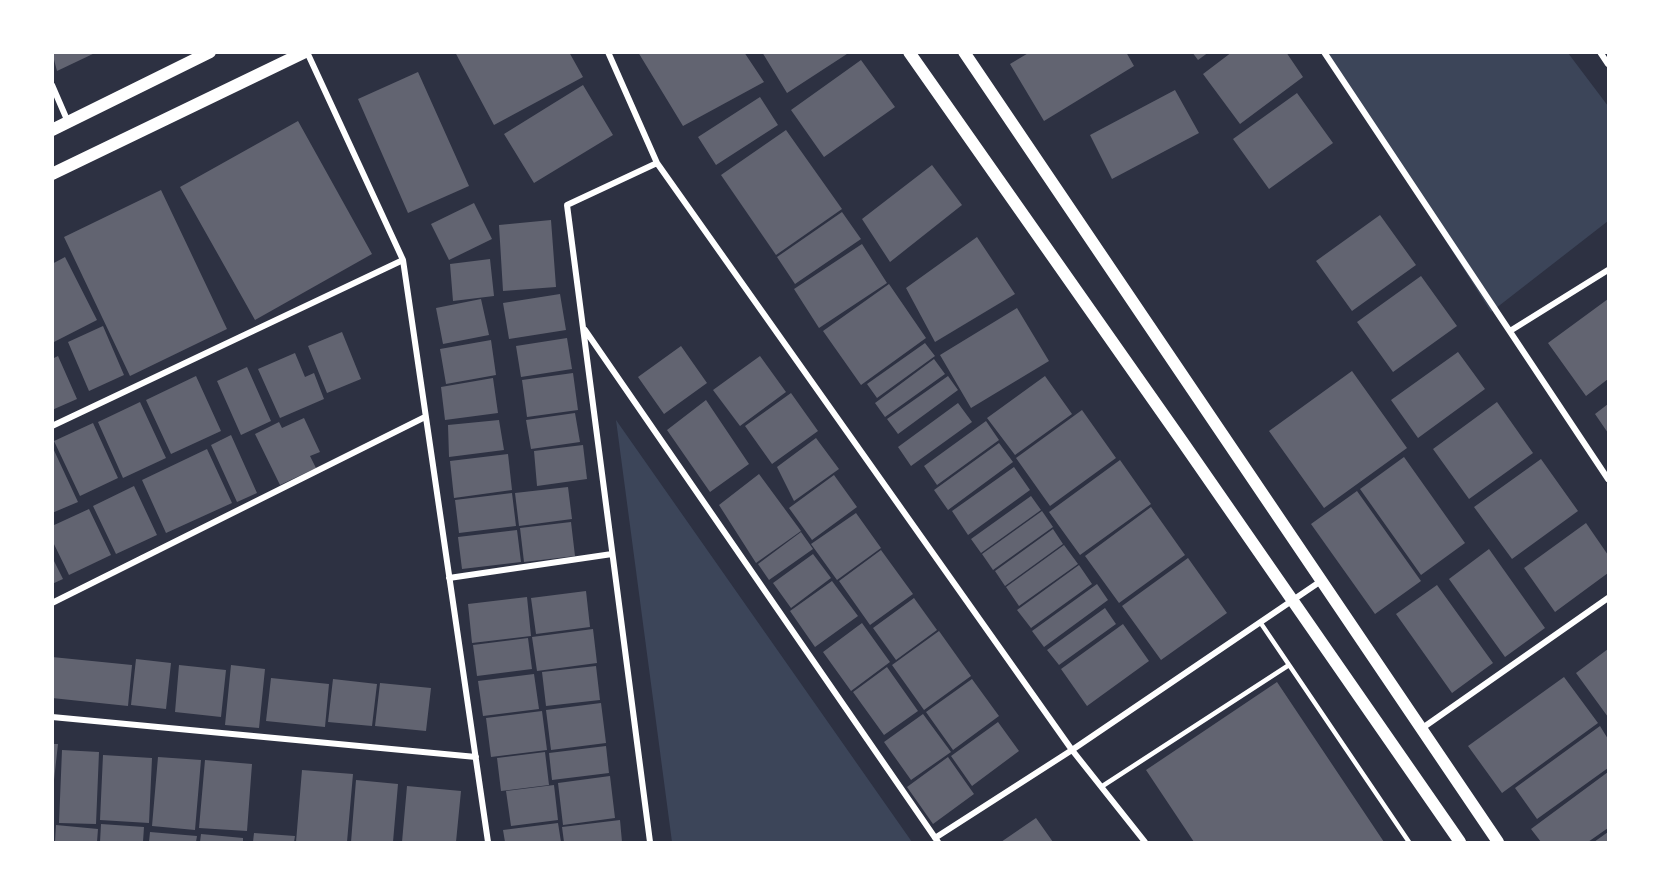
<!DOCTYPE html>
<style>
body{margin:0}
#map{position:relative;width:1661px;height:895px;overflow:hidden;background:#2d3142;font-family:Roboto,sans-serif}
canvas{display:block}
.frame{position:absolute;inset:0;border:54px solid #fff;pointer-events:none}
</style>
<div id="map">
<canvas width="1661" height="895"></canvas>
<div class="frame"></div>
</div>
<script>
const g = document.querySelector('canvas').getContext('2d');
g.lineJoin = 'round';
function fillPath(path, color) {
  g.fillStyle = color;
  g.fill(path, 'evenodd');
}
function trace(path, color, width, dash) {
  g.strokeStyle = color;
  g.lineWidth = width;
  g.lineCap = dash ? 'butt' : 'round';
  g.setLineDash(dash || []);
  g.stroke(path);
}
fillPath(new Path2D(`
 M1327 53H1568L1608 106V221L1491 312Z
 M616 420 912 842H672Z`), '#3c4559');
fillPath(new Path2D(`
 M52 52H97L57 71Z
 M455 52H569L583 77 494 125Z
 M638 52H744L764 82 683 126Z
 M762 52H850L787 93Z
 M1030 52H1126L1134 66 1044 121 1010 64Z
 M1192 52H1209L1198 60Z
 M1232 52H1286L1303 77 1240 124 1203 74Z
 M861 60 895 107 824 157 791 110Z
 M418 72 469 186 408 213 358 99Z
 M583 85 613 135 534 183 504 134Z
 M1175 90 1199 133 1112 179 1090 135Z
 M1297 93 1333 143 1269 189 1233 139Z
 M760 97 778 125 716 165 698 137Z
 M298 121 372 254 255 320 180 187Z
 M786 130 842 209 776 255 721 175Z
 M932 165 962 205 890 262 862 219Z
 M161 190 227 329 130 376 64 237Z
 M474 203 492 239 449 260 431 224Z
 M842 212 861 239 795 284 777 257Z
 M1380 215 1416 265 1352 311 1316 261Z
 M551 220 556 287 503 291 499 225Z
 M977 237 1015 294 935 342 906 288Z
 M862 244 887 283 819 328 794 289Z
 M65 257 97 320 52 343V264Z
 M490 259 494 296 453 301 450 264Z
 M1421 276 1457 326 1393 372 1357 322Z
 M889 284 926 338 861 385 823 331Z
 M560 294 566 330 509 339 503 303Z
 M481 299 489 335 443 344 436 308Z
 M1608 299V379L1586 396 1548 343Z
 M1017 308 1049 361 971 408 940 355Z
 M103 326 124 375 89 391 68 342Z
 M342 332 361 379 327 393 308 346Z
 M567 338 572 369 521 377 516 346Z
 M491 340 496 375 446 384 440 349Z
 M925 343 935 356 877 398 867 384Z
 M681 346 707 383 664 414 638 377Z
 M1458 352 1485 389 1418 438 1391 400Z
 M295 353 305 377 314 373 324 399 280 418 258 369Z
 M58 356 77 399 52 410V359Z
 M760 356 786 392 740 426 713 390Z
 M934 359 945 374 885 417 875 403Z
 M247 367 271 421 241 435 217 381Z
 M1352 371 1407 448 1324 508 1269 431Z
 M573 373 578 410 527 417 522 380Z
 M196 376 221 431 171 454 146 400Z
 M948 376 958 390 898 434 887 419Z
 M1045 376 1072 414 1015 455 987 418Z
 M493 378 498 413 445 420 441 387Z
 M791 393 818 431 772 464 745 426Z
 M706 400 749 464 710 492 667 430Z
 M140 402 166 458 123 478 98 422Z
 M1497 402 1533 453 1469 499 1433 449Z
 M958 403 972 422 911 466 898 447Z
 M1608 404V433L1595 414Z
 M1082 410 1116 458 1050 506 1016 458Z
 M575 413 580 442 531 449 526 420Z
 M304 418 320 452 310 456 316 468 280 485 255 434 279 422 282 428Z
 M499 420 504 450 449 457 448 425Z
 M986 421 999 440 937 485 924 466Z
 M93 423 118 478 80 496 54 441Z
 M231 435 257 493 237 502 211 445Z
 M816 438 839 469 794 501 777 467Z
 M999 443 1013 462 948 510 934 490Z
 M583 445 587 479 537 486 534 451Z
 M52 446 78 502 52 513Z
 M207 449 232 503 166 533 142 480Z
 M508 454 512 490 454 498 450 461Z
 M1404 457 1465 543 1421 575 1360 489Z
 M1541 459 1578 511 1512 559 1474 507Z
 M1120 460 1151 504 1080 555 1049 512Z
 M1014 467 1030 490 968 535 952 511Z
 M759 474 801 531 756 563 719 505Z
 M834 475 857 507 812 540 789 508Z
 M134 486 157 535 116 554 93 506Z
 M568 487 572 519 519 526 515 493Z
 M1357 491 1421 581 1375 614 1311 524Z
 M512 493 516 526 459 533 455 500Z
 M1031 496 1041 510 981 553 971 539Z
 M1151 507 1185 555 1119 603 1085 556Z
 M89 509 111 555 69 575 52 540V526Z
 M1042 511 1053 527 993 570 982 554Z
 M856 513 881 548 837 580 811 544Z
 M571 522 575 556 524 562 520 528Z
 M1586 523 1608 555V573L1555 612 1524 568Z
 M1053 529 1063 544 1005 586 995 571Z
 M517 530 521 562 462 569 458 537Z
 M801 532 813 549 769 580 758 564Z
 M1064 545 1078 564 1019 606 1006 587Z
 M1489 549 1545 628 1505 657 1449 579Z
 M881 550 913 594 870 625 839 581Z
 M813 554 831 578 791 608 773 583Z
 M52 557 63 579 52 584Z
 M1188 558 1227 613 1161 660 1122 606Z
 M1079 565 1092 584 1031 628 1017 610Z
 M832 581 858 616 815 647 790 611Z
 M1097 584 1108 600 1044 647 1032 631Z
 M1437 585 1493 663 1452 693 1396 614Z
 M586 591 590 627 536 634 531 598Z
 M527 597 531 636 472 643 468 604Z
 M914 598 937 630 896 660 873 628Z
 M1105 608 1116 624 1059 665 1047 650Z
 M862 623 890 662 851 691 823 652Z
 M1123 624 1149 661 1087 706 1061 669Z
 M593 629 597 663 537 671 532 637Z
 M939 631 971 676 924 710 892 665Z
 M528 638 532 669 477 676 473 645Z
 M1608 649V717L1576 673Z
 M52 657 132 665 128 706 52 698Z
 M136 659 171 663 166 709 131 705Z
 M179 665 226 670 221 717 175 712Z
 M231 665 265 669 259 728 225 725Z
 M596 666 600 700 546 706 542 672Z
 M887 667 918 711 884 735 853 692Z
 M534 674 539 709 483 716 478 681Z
 M1564 677 1598 723 1502 793 1468 746Z
 M271 678 329 684 325 727 266 721Z
 M333 679 377 684 372 726 328 722Z
 M972 679 999 716 953 750 926 712Z
 M1277 682 1384 842H1194L1146 770Z
 M380 683 431 688 426 731 375 726Z
 M601 703 606 743 551 750 546 710Z
 M542 711 547 750 491 757 486 718Z
 M923 714 951 752 911 780 884 742Z
 M998 722 1019 751 972 786 951 756Z
 M1600 726 1608 739V768L1537 819 1515 788Z
 M52 744H58L54 780H52Z
 M606 746 609 773 552 780 549 753Z
 M62 750 99 752 96 824 59 823Z
 M545 752 549 785 501 791 497 758Z
 M103 755 152 758 149 823 100 820Z
 M158 757 201 760 195 830 152 826Z
 M948 757 974 794 933 824 907 787Z
 M205 760 252 764 247 831 199 828Z
 M302 770 353 774 347 842H296Z
 M1608 772V828L1588 842H1541L1531 829Z
 M610 776 615 818 563 825 558 783Z
 M356 780 398 784 393 842H351Z
 M554 785 558 820 511 826 506 791Z
 M407 786 461 791 456 842H402Z
 M1036 818 1053 842H1001Z
 M620 820 622 842H564L562 827Z
 M558 823 561 842H505L503 830Z
 M101 824 144 827 143 842H100Z
 M56 825 98 829 97 842H55Z
 M150 832 197 836 196 842H149Z
 M1608 832V842H1594Z
 M254 833 295 836 294 842H253Z
 M201 834 243 838V842H200Z`), '#626471');
trace(new Path2D(`
 M1260 622 1409 842
 M1101 787 1289 665`), '#fff', 4.5);
trace(new Path2D(`
 M307 52 403 260 488 842
 M608 52 657 163 1072 750 1145 842
 M1324 52 1608 479
 M1600 52 1608 64
 M52 85 68 122
 M585 330 938 842
 M1510 331 1608 270
 M52 426 403 260
 M449 578 612 554
 M52 603 425 417
 M52 717 476 757
 M1421 729 1608 598
 M935 838 1072 750 1321 581
 M650 842 567 205 657 163`), '#fff', 6);
trace(new Path2D(`
 M909 52 1182 441 1460 842
 M964 52 1498 842
 M52 130 210 52
 M52 174 305 52`), '#fff', 12);
</script>
